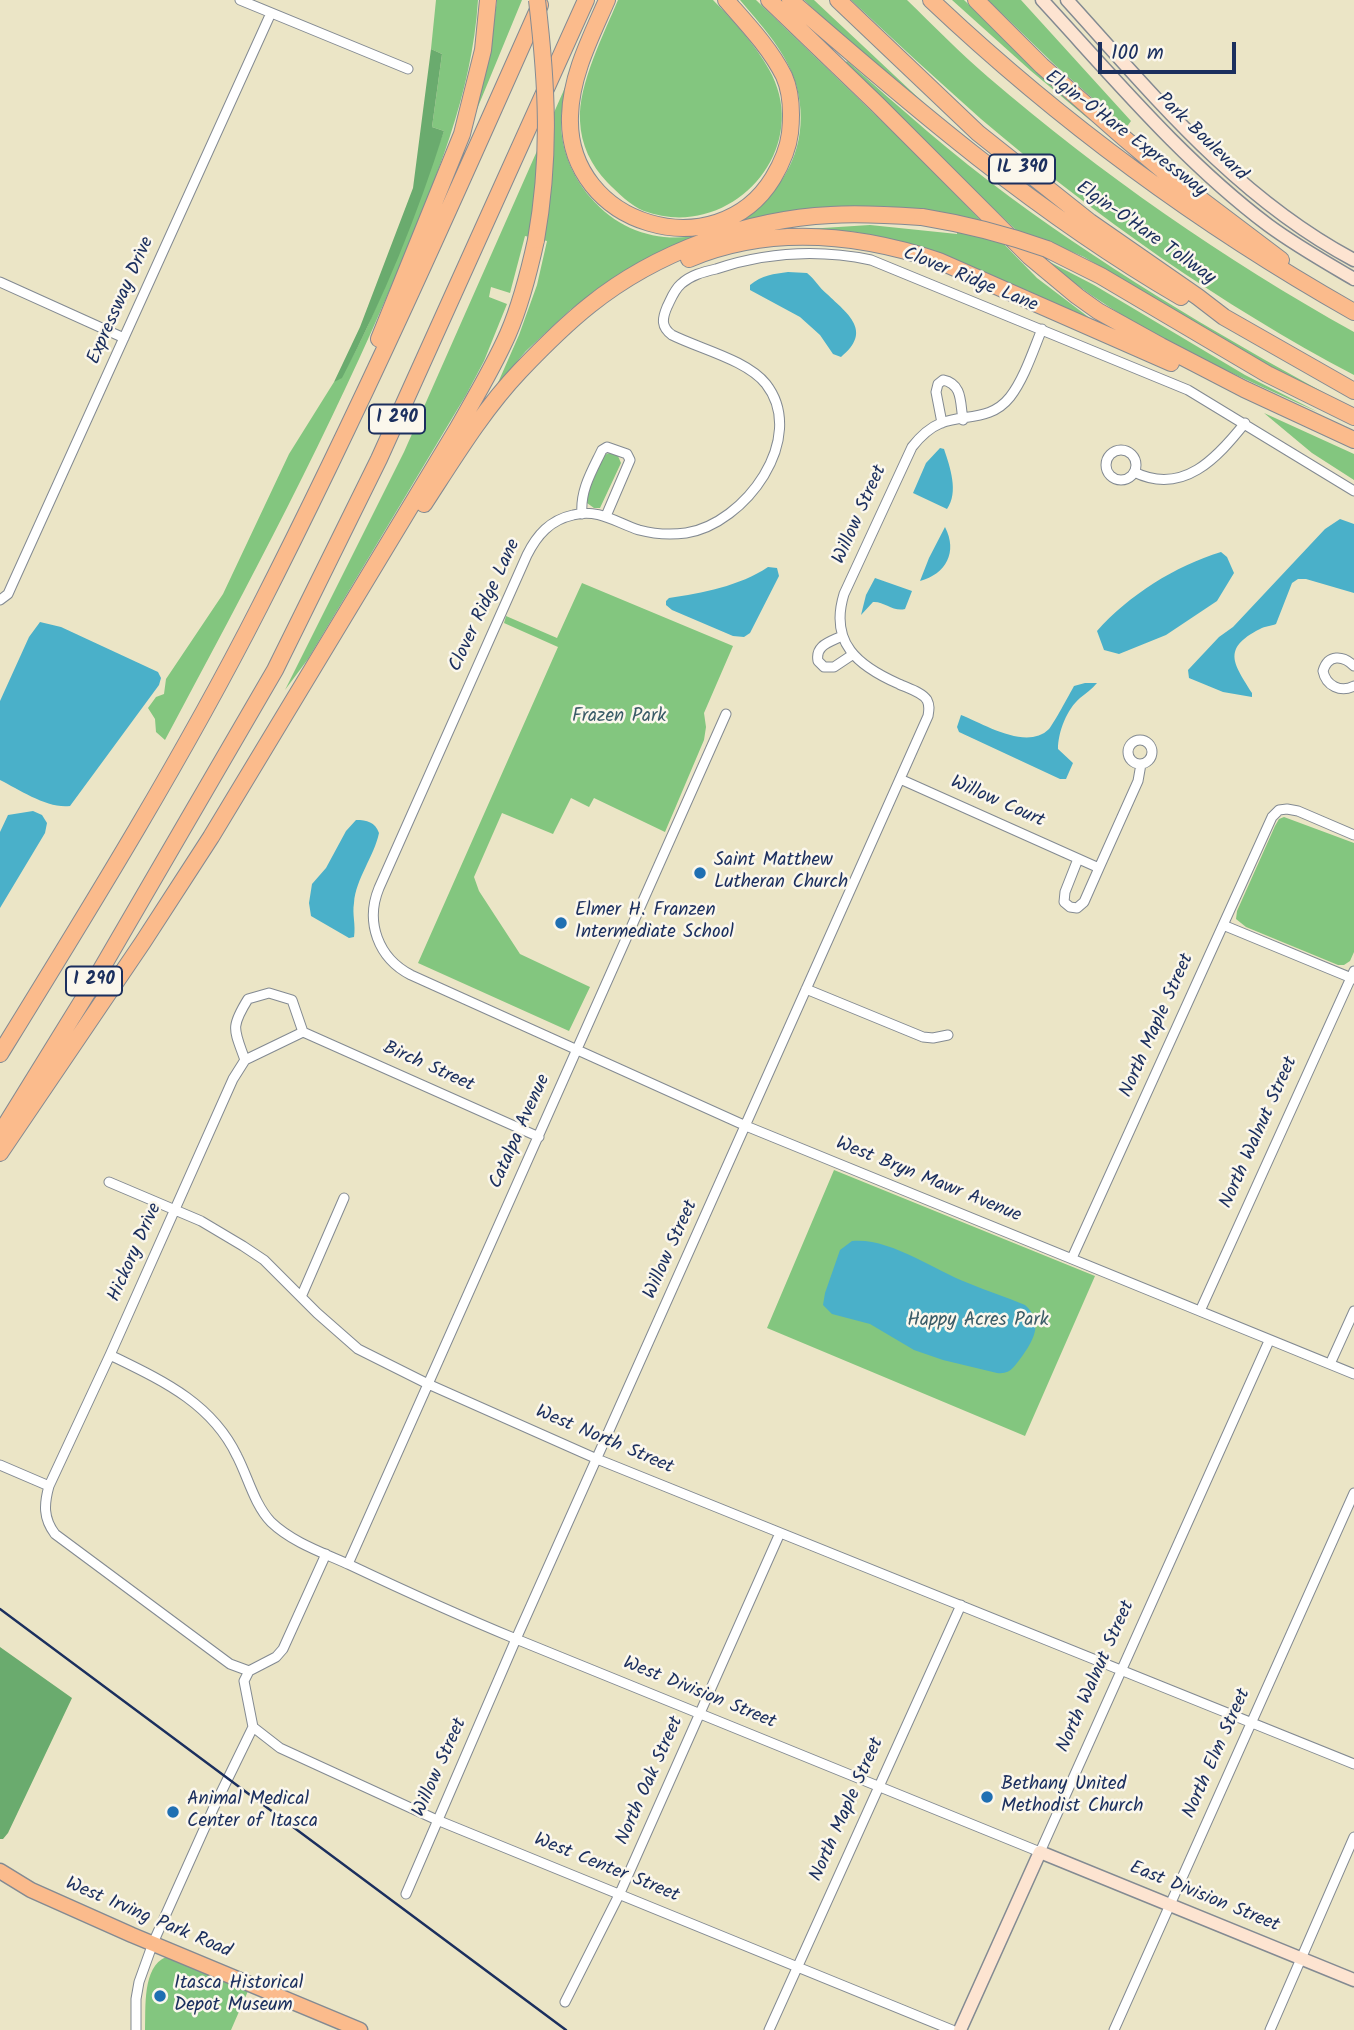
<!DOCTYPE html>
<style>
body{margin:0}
#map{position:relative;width:1354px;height:2030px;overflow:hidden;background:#ebe5c6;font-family:Kalam,sans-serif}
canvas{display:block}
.scale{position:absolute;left:1098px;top:42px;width:138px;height:32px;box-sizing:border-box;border:4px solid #1b2f5e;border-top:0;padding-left:9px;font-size:21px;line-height:24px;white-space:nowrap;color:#1b2f5e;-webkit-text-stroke:5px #fbf7ec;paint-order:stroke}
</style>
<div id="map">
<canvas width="1354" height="2030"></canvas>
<div class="scale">100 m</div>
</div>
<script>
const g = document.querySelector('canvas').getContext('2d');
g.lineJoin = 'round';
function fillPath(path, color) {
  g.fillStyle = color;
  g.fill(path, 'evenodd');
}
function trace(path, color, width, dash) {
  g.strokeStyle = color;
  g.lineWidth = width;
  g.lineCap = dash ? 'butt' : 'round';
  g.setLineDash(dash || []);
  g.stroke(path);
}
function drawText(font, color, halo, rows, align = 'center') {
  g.font = font + ' Kalam,sans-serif';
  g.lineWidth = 5;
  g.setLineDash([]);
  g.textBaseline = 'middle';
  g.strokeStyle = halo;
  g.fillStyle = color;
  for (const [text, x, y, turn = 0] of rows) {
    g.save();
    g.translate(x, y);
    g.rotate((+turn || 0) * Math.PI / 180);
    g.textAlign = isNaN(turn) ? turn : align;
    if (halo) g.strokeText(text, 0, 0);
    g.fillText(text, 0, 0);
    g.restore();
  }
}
fillPath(new Path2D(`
 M436 0H478C472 95 435 181 399 268 331 430 248 585 165 740L156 732 155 719 148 708 156 697 164 694 166 679 223 594 289 454 334 382C361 366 428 172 444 131L432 127 442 54 431 49Z
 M497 0H522L475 114 490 50Z
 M618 0H713C732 19 760 50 772 75 811 155 727 242 644 211 631 206 617 192 607 182 591 165 581 145 580 121 578 84 604 34 618 0Z
 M740 0H756L915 153 1037 278 1091 319V321L919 246 856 232 807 229 870 225 957 234 958 216 914 209 879 206 785 214 603 286 570 310 526 351 497 385 519 335 537 285 547 241 525 236 510 293 491 287 489 297 507 304 484 361 466 395 308 659 285 690 404 452 567 83C565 96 561 111 561 125 562 152 573 177 590 197 672 294 836 202 794 78 783 48 760 24 740 0Z
 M804 0H814L927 106 1006 173 902 92Z
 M851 0H907C934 26 960 53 988 77 1101 174 1223 259 1354 332V375C1221 305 1095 216 981 119 937 80 894 40 851 0Z
 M952 0H964L1091 121 1031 71Z
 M988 0H1021L1131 121 1126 128 1055 65Z
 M847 61C900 108 953 155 1010 197 1117 276 1237 346 1354 409L1312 392 1084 257 1047 241 1017 231 844 65Z
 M1044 259 1094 285 1245 375 1318 412C1222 369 1124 327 1044 259Z
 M1264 413 1354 454V480L1312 453Z
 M612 452 618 456 621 463 600 508H594L587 503 589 489 604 455Z
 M582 583 733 646 704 713 706 727 704 740 665 832 594 798 589 807 571 798 553 834 502 813 474 877 479 891 520 954 590 987 569 1031 418 963 558 647 504 623 506 616 557 638Z
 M1284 817 1354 843V952L1350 961 1344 965H1338L1246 927 1236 919 1237 911 1275 826 1279 819Z
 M834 1170 1095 1276 1025 1436 767 1328Z
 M166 1957 248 1991 231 2030H145C146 2008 142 1967 166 1957Z`), '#83c67f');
fillPath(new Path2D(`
 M431 49 442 54 432 127 444 131C417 216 384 298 342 378L334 382 360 327 413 188Z
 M0 1647 72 1698 8 1833 3 1839H0Z`), '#6aab6e');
fillPath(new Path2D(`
 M788 272 807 273C815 279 819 288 827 294 848 314 873 331 841 357L833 354 820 335 800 317 750 290V285C762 275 774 274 788 272Z
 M940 448 944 449C950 467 959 492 947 509L913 493 926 463Z
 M1340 519 1354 524V593L1306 579H1298L1292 583 1276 624C1271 626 1265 626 1260 629 1220 649 1235 665 1252 693V697L1223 692 1189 678 1188 670 1219 637 1233 627 1325 529Z
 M945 527C958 552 946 574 920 581L929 558Z
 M1221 552 1227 557 1234 573 1217 601 1166 635 1119 654 1104 650 1097 631C1129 595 1175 566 1221 552Z
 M768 567 777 568 779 576 750 633 744 637 733 636 672 610 666 605V601L669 598C702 593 740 586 768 567Z
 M875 578 912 591 905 609C893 612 884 601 873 602L861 615 866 595Z
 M40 622 61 627 158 672 161 678 159 685 70 806C48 809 20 790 0 780V701L29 637Z
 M1085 683H1097C1092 689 1086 693 1080 698 1067 709 1058 732 1058 749L1073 763 1066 779H1060L959 732 957 727 961 715C984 724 1027 751 1049 729 1054 723 1069 695 1074 686Z
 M33 811 42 815 47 823 45 833 0 908V832L8 815Z
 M356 820C367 820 375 822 379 833 374 857 356 878 354 903 352 914 356 925 354 937L349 938 311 916 309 903 312 884 326 868 346 831Z
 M852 1241C889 1237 934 1270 968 1283 987 1291 1006 1297 1025 1305 1043 1321 1035 1338 1023 1355 1015 1365 1011 1375 997 1373L943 1360 914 1350 870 1324 832 1314 823 1305 825 1293 840 1250Z`), '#4ab0c9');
const street = new Path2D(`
 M240 0 408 69
 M0 282 124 338
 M942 423 936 392 938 384 943 380C963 384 960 403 963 420
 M1106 465a15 15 0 1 1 30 0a15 15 0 1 1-30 0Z
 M1134 472C1183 496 1217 458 1245 423
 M1354 491 1188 390 871 260C818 249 767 252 716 269 703 272 691 275 681 284 674 290 671 299 667 307 662 319 661 327 672 335 700 349 747 360 766 384 808 438 745 524 686 533 671 535 654 534 639 530 617 523 598 508 573 515 550 520 537 535 527 555L379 888C365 922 378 958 411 975L746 1126 1354 1374
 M582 514C580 490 592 471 602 450L607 447 627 454 630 460 606 516
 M0 600 8 594 12 585 271 13
 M842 636C830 642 815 645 818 661L824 667H834L852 655
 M1354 666C1343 655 1328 654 1323 671 1326 686 1341 693 1354 686
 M1128 752a12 12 0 1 1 24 0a12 12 0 1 1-24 0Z
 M900 779 1099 868 1138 781 1141 764
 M1078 859 1065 892 1064 902 1070 907 1077 908 1084 902 1099 868
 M1223 925 1354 979
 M806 989 923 1037 933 1038 948 1035
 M245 1060C234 1029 230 1028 248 999L269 993 292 1000 303 1032
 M109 1182 201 1221 243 1246 264 1260 317 1313 358 1349 428 1384 597 1459 1354 1764
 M1072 1258 1272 817 1279 810 1287 809 1298 811 1354 835
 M301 1297 344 1198
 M1200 1311 1354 971
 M110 1355C161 1380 211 1402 237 1456 248 1477 254 1504 271 1522 293 1543 324 1553 350 1565 405 1591 460 1616 516 1639L1040 1852 1269 1341
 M1330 1364 1354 1311
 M0 1465 49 1486
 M348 1564 726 714
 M249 1671 230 1664 55 1534C43 1518 44 1504 49 1486L110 1355 233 1079 245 1060 303 1032 539 1137
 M253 1727 280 1748 437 1820 952 2030
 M406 1894 516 1639 928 716C929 710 930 706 927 700 922 692 907 688 899 684 858 666 829 643 844 594L912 447C919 438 929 428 941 423 965 414 991 421 1010 397 1024 379 1033 351 1042 329
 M565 2002 620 1893 780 1533
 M136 2030V1999L139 1982 153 1943 214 1807 253 1727 244 1681 249 1671 276 1657 283 1649 326 1554
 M769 2030 961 1605
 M1114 2030 1354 1493
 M1270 2030 1354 1837`);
const secondary = new Path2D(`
 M1042 0C1114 78 1183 161 1268 225 1295 245 1325 262 1354 279
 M1067 0C1154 96 1237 198 1354 260
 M960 2030 1040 1852 1354 1980`);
const primary = new Path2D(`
 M0 1871 31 1890 132 1935 360 2030`);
const highway = new Path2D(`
 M607 0C591 37 571 75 570 116 566 226 717 270 773 178 782 163 788 150 790 133 792 114 792 94 784 76 770 48 747 24 726 0
 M769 0 877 104 1029 256 1077 296 1098 311 1161 346 1244 389 1354 440
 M790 0C914 108 1038 214 1181 297
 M838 0 978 133 1090 222 1198 297 1224 317 1354 391
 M931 0C1059 121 1200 225 1354 312
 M976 0 1042 66 1124 138 1162 170 1281 260
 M1047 249 1101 276 1267 374 1354 417
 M689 259C770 225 858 234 939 261L1171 363
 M379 339 462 134 483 50 488 0
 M424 504C454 458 483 410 520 371 542 348 566 324 590 305 656 252 747 219 831 215 861 213 891 215 922 217
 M0 1054C90 908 181 761 259 608 360 410 450 208 540 5
 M0 1134 92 985 275 670 379 459 586 0
 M0 1153 143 942 211 837 456 431C474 399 493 368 508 334 521 304 529 272 536 240`);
trace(street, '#838a92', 11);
trace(secondary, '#838a92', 15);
trace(primary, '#838a92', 17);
trace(highway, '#838a92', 18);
trace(street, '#fff', 9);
trace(secondary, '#fde4d1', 12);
trace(primary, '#fbbb8c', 14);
trace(highway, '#fbbb8c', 16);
trace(new Path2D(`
 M0 1609 566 2030`), '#1b2f5e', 2.5);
const highwayBridge = new Path2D(`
 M922 217C965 224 1005 234 1047 249
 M536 240C551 155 547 85 537 0`);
trace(highwayBridge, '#838a92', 18, []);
trace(highwayBridge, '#fbbb8c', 16);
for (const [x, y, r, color] of [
 [700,873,7,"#1f6fb2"],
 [561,923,7,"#1f6fb2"],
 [987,1797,7,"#1f6fb2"],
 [173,1812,7,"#1f6fb2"],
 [160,1996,7,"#1f6fb2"]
]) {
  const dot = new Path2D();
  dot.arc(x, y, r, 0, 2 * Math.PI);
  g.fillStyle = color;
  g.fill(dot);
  trace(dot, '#fbf7ec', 2.5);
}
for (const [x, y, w] of [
 [1022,169,66],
 [397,419,56],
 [94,981,56]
]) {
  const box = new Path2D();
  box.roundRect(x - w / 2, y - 14.5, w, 29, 5);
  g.fillStyle = '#fbf7ec';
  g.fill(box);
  trace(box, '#1b2f5e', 2);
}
drawText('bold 18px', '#1b2f5e', null, [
 ["IL 390",1022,169],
 ["I 290",397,419],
 ["I 290",94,981]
]);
drawText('19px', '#1b2f5e', '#fbf7ec', [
 ["Elgin-O'Hare Expressway",1125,135,37],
 ["Park Boulevard",1201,138,44],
 ["Elgin-O'Hare Tollway",1145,234,35],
 ["Clover Ridge Lane",970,281,22],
 ["Expressway Drive",122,301,-66],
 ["Willow Street",861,515,-66],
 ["Clover Ridge Lane",486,606,-65],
 ["Willow Court",997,803,24],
 ["North Maple Street",1158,1026,-66],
 ["Birch Street",428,1068,24],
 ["Catalpa Avenue",521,1132,-66],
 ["North Walnut Street",1260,1133,-66],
 ["West Bryn Mawr Avenue",928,1181,22],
 ["Willow Street",672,1250,-66],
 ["Hickory Drive",136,1253,-66],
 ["West North Street",604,1441,23],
 ["North Walnut Street",1097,1677,-66],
 ["West Division Street",699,1694,22],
 ["North Elm Street",1218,1754,-66],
 ["Willow Street",441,1768,-66],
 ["North Oak Street",651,1781,-66],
 ["North Maple Street",848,1810,-66],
 ["West Center Street",606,1869,22],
 ["East Division Street",1204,1898,22],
 ["West Irving Park Road",148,1919,23]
]);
drawText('19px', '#3a5c68', '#fbf7ec', [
 ["Frazen Park",619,718],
 ["Happy Acres Park",978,1322]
]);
drawText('19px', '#1b2f5e', '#fbf7ec', [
 ["Saint Matthew",714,862],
 ["Lutheran Church",714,884],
 ["Elmer H. Franzen",575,912],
 ["Intermediate School",575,934],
 ["Bethany United",1001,1786],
 ["Methodist Church",1001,1808],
 ["Animal Medical",187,1801],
 ["Center of Itasca",187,1823],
 ["Itasca Historical",174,1985],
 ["Depot Museum",174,2007]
], 'left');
</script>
